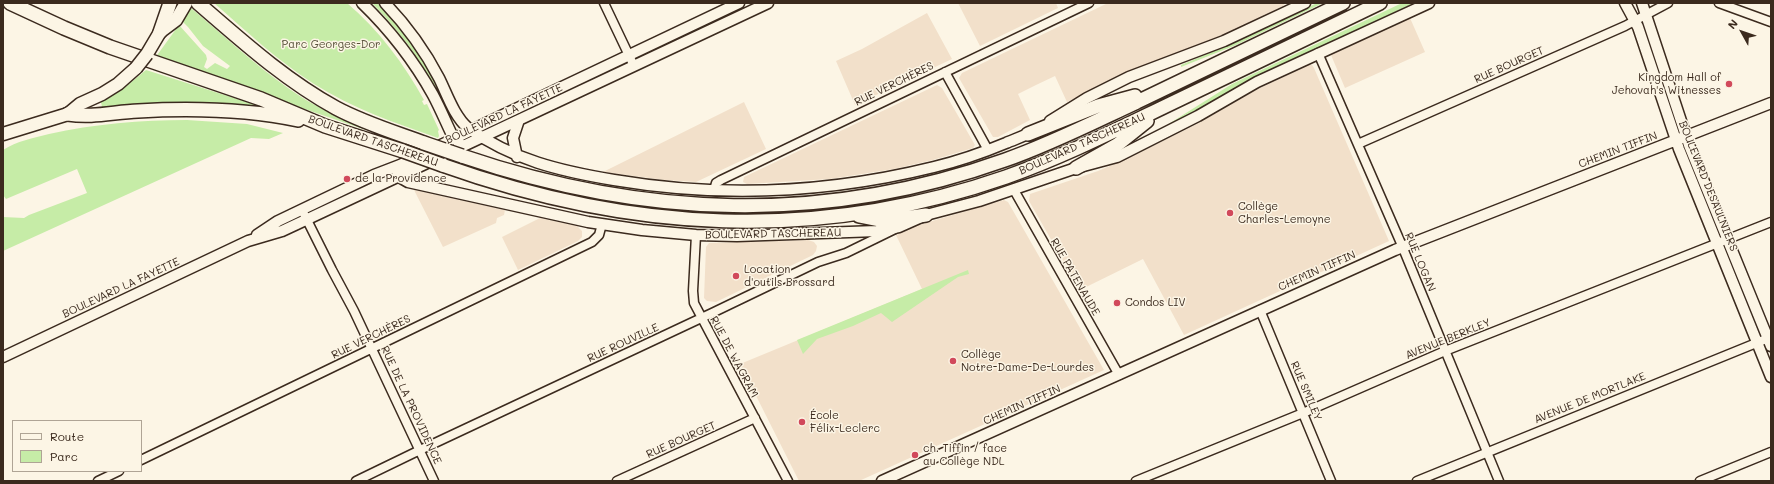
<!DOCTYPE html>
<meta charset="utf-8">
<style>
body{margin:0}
#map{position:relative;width:1774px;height:484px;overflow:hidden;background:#fcf5e5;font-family:Mali,sans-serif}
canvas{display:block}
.frame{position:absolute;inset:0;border:4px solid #3b2a1e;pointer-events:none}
.legend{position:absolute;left:12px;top:420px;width:130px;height:52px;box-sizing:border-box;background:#fcf5e5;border:1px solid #afa495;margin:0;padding:5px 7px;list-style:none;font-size:12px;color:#3b2a1e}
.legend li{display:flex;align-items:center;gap:8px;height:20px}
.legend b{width:20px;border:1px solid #afa495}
.north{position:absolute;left:1722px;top:12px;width:40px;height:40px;-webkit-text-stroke:3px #fcf5e5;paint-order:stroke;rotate:310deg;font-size:11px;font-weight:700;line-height:16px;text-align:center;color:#3b2a1e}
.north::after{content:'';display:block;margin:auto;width:14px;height:18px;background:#3b2a1e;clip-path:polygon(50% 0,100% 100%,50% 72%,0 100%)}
</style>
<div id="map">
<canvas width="1774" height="484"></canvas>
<div class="frame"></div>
<ul class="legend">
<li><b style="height:5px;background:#fcf5e5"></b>Route</li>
<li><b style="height:11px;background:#c6eca7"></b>Parc</li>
</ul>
<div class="north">N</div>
</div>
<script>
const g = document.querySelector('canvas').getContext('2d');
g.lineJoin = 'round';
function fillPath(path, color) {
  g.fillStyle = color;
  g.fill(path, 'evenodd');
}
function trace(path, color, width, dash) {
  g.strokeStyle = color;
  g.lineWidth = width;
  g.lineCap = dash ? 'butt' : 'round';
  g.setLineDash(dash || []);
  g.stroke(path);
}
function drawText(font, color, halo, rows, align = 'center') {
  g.font = font + ' Mali,sans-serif';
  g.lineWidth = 3;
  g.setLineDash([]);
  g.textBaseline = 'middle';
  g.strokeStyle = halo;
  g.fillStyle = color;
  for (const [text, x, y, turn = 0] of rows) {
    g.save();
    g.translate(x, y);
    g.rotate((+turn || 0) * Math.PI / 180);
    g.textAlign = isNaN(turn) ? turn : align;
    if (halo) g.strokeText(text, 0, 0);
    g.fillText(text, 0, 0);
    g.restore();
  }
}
fillPath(new Path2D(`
 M958 3H1056L1058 8 980 46Z
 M1108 3H1285L1283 6 1225 34 1130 71 1067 102 1055 76 1036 85 1018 94 1030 120 998 137H993L959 78 962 73Z
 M927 13 952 59 855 105 836 61 862 49Z
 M1410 18 1425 52 1345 88 1331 55Z
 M1308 65H1312L1314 68 1389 241 1184 335 1143 259 1080 290 1029 201 1030 194 1098 171 1129 158 1197 124 1252 92Z
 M937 85 942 88 975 145 973 148 933 160 894 169 830 179 747 184 743 182 744 177Z
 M744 102 766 149 696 182 664 180 603 172Z
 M414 190 505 210 504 215 497 218 496 223 443 247Z
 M1004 200 1008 202 1104 370 859 481H799L740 364 922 289 896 235 915 226Z
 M540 218 577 226 582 231V237L578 241 518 270 502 237Z
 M808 240 814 242 817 246 816 251 813 255 716 302 707 301 704 298 706 247 709 243Z`), '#f2e0ca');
fillPath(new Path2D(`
 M214 3H347C379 30 404 64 424 100L422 101 424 105 427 104 439 130 438 131 439 136 438 138C395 123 352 108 314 84 278 61 246 31 214 3Z
 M372 3H377C412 35 434 78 455 120L453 121C433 77 406 38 372 3Z
 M1317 3H1323L1236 45 1181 67V65L1229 45Z
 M1402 3H1414L1246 82 1168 127 1167 125 1232 84Z
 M191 8C223 35 254 64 288 88 313 106 341 119 369 131L155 58 179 25 206 55 207 59 204 67 207 69 215 63 227 69 230 66 203 46 188 27 182 21Z
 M146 70 256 105V107L204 103H169L102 107 101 102 124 88Z
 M597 75 538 107 492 129 490 125Z
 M187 120 247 124 283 133 269 139 251 138 3 251V217L24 218 29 215 87 193 77 169 6 199 3 195V150C17 141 33 138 49 134 94 124 141 120 187 120Z
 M968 270 969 274 958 277 892 322 881 313 853 326 817 339 803 354 797 340Z`), '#c6eca7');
const minor = new Path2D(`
 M604 3 634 66
 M1719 3 1771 22
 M1318 53 1400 241 1499 481
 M945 72 988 150
 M1358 144 1625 26 1668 3
 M714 190 716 183 721 180 1089 3
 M1014 190 1119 375
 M304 214 332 270 354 311 434 481
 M696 235 693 291 694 303 788 481
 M1260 310 1331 481
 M141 460 592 242 599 235 602 224
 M98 481 119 471
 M356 481 420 450 712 313 818 262 846 253 895 229
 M617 481 755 418
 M1136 481 1303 413 1445 351 1771 222
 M1417 481 1771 337
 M1700 481 1771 452`);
const tertiary = new Path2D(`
 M362 3C390 30 414 61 433 95 441 110 447 125 454 139L459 142
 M385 3C406 25 425 51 439 78 447 94 454 116 468 128 513 160 560 171 614 180 721 198 829 193 934 167 959 161 982 153 1006 143 1015 139 1025 136 1033 131
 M1625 3 1638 27 1679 149 1771 377
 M1642 3 1689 145 1771 346
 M1050 121 1087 98 1129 77 1224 41 1305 3
 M517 157 513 138 519 120
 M395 167 401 178 408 182 588 222 642 230 696 235 737 236 877 231 899 227 926 215 979 201 1076 168 1117 157 1198 116 1257 82 1429 3
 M257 235 278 221 374 175 400 165 486 123 739 3
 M3 357 248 241 282 231 297 224 768 3
 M882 481 1395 250 1771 103`);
const primary = new Path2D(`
 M147 54 160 32 176 20 186 3
 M3 134 68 114 80 104 102 94 118 84 136 68`);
const trunk = new Path2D(`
 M10 3 64 28 110 47 261 99 325 126 403 151
 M198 3C242 41 285 80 336 108 364 123 394 132 424 143
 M160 32 170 3
 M68 114C92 118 114 112 138 111 191 108 246 109 298 120
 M1028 134 1098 106 1135 96
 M462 156C644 218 823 225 1005 160 1051 144 1094 122 1137 102 1206 69 1275 36 1343 3
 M442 165C630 232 816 243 1006 177 1063 157 1116 130 1170 104 1240 70 1310 37 1380 3
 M1076 168 1117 145 1147 121
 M859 216 884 221 926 215`);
trace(minor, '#3b2a1e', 11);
trace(tertiary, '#3b2a1e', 13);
trace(primary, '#3b2a1e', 15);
trace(trunk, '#3b2a1e', 16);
trace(minor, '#fcf5e5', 8);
trace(tertiary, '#fcf5e5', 10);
trace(primary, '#fcf5e5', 12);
trace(trunk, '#fcf5e5', 13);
const primaryBridge = new Path2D(`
 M136 68 147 54`);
const trunkBridge = new Path2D(`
 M424 143 462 156
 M403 151 442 165`);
trace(primaryBridge, '#3b2a1e', 15, []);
trace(trunkBridge, '#3b2a1e', 16, []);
trace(primaryBridge, '#fcf5e5', 12);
trace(trunkBridge, '#fcf5e5', 13);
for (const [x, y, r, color] of [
 [1729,84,4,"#d1495b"],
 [347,179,4,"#d1495b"],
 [1230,213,4,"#d1495b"],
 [736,276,4,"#d1495b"],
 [1117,303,4,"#d1495b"],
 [953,361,4,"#d1495b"],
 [802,422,4,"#d1495b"],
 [915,455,4,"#d1495b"]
]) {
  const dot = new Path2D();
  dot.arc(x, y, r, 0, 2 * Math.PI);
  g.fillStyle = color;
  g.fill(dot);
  trace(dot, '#fcf5e5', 1.5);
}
drawText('11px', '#575139', '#fcf5e5', [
 ["Parc Georges-Dor",331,45]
]);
drawText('11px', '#3b2a1e', '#fcf5e5', [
 ["RUE BOURGET",1509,65,-24],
 ["RUE VERCHÈRES",894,84,-26],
 ["BOULEVARD LA FAYETTE",504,114,-25],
 ["BOULEVARD TASCHEREAU",373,141,19],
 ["BOULEVARD TASCHEREAU",1082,144,-24],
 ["CHEMIN TIFFIN",1618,150,-21],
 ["BOULEVARD DESAULNIERS",1708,186,68],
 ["BOULEVARD TASCHEREAU",773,234,-1],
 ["RUE LOGAN",1420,262,67],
 ["CHEMIN TIFFIN",1317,271,-24],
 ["RUE PATENAUDE",1075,277,60],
 ["BOULEVARD LA FAYETTE",121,288,-25],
 ["RUE VERCHÈRES",371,337,-26],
 ["AVENUE BERKLEY",1448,339,-22],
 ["RUE ROUVILLE",623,343,-25],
 ["RUE DE WAGRAM",734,357,62],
 ["RUE SMILEY",1306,391,67],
 ["AVENUE DE MORTLAKE",1590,398,-22],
 ["RUE DE LA PROVIDENCE",411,405,65],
 ["CHEMIN TIFFIN",1022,405,-24],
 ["RUE BOURGET",681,440,-24]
]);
drawText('11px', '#3b2a1e', '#fcf5e5', [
 ["Kingdom Hall of",1721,78,"right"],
 ["Jehovah's Witnesses",1721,91,"right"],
 ["de la Providence",355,179],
 ["Collège",1238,207],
 ["Charles-Lemoyne",1238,220],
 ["Location",744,270],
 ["d'outils Brossard",744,283],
 ["Condos LIV",1125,303],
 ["Collège",961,355],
 ["Notre-Dame-De-Lourdes",961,368],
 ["École",810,416],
 ["Félix-Leclerc",810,429],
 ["ch. Tiffin / face",923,449],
 ["au Collège NDL",923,462]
], 'left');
</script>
